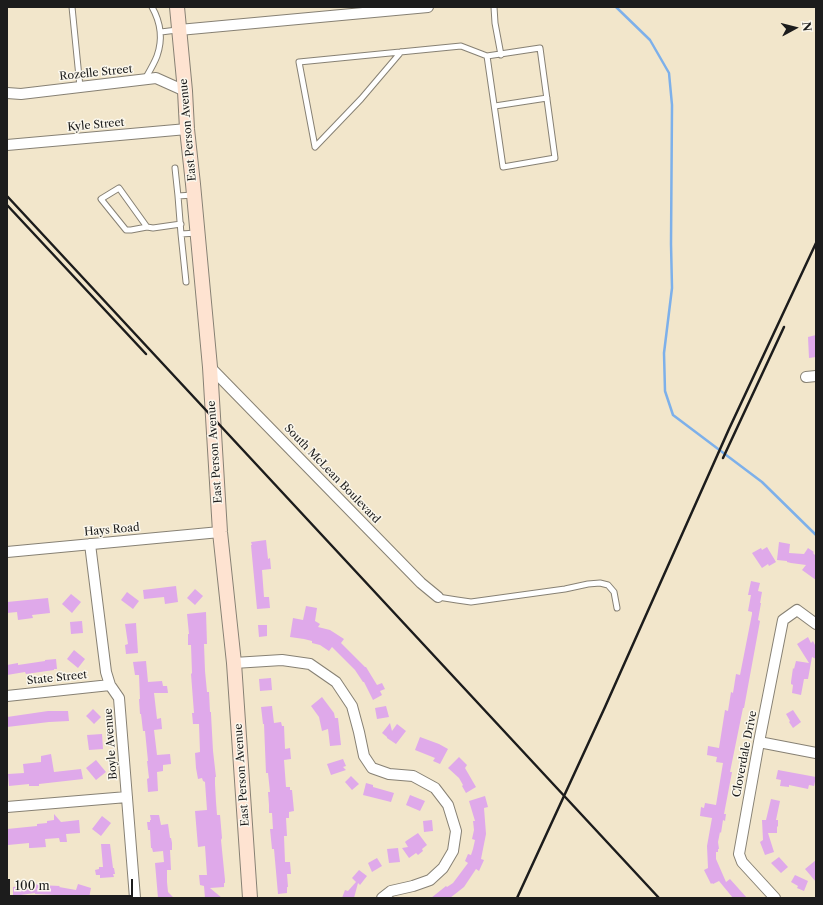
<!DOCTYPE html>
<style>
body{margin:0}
#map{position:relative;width:823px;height:905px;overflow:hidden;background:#f2e6cb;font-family:"Libre Caslon Text",serif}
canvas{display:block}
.frame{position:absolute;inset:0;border:8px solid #1c1c1c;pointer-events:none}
.north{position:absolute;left:775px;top:8px;width:40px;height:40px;-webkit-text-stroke:3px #fbf7ec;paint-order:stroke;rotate:83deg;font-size:11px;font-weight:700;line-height:16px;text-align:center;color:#1c1c1c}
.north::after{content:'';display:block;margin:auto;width:14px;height:18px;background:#1c1c1c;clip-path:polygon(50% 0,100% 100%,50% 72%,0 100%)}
.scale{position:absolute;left:8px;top:879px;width:125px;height:18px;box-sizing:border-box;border:2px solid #1c1c1c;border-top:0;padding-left:5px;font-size:12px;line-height:14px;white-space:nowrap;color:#1c1c1c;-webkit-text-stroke:3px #fbf7ec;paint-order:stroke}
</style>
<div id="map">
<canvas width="823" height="905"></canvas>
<div class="frame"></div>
<div class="north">N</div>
<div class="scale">100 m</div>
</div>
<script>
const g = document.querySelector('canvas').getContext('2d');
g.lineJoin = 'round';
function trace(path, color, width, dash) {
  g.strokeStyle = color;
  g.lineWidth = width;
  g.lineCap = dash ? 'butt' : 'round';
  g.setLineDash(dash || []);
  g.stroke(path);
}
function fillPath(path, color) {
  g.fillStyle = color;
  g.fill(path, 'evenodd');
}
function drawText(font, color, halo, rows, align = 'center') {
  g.font = font + ' "Libre Caslon Text",serif';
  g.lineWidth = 3;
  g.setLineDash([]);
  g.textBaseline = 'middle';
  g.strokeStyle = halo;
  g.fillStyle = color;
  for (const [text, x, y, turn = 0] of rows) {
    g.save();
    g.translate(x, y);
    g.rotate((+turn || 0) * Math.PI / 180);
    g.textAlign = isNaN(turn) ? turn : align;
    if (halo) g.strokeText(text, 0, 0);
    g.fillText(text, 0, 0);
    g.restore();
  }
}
trace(new Path2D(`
 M616 7 650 40 669 73 672 105 671 244 672 288 664 353 665 391 673 415 762 482 816 535`), '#7db0ea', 2.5);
fillPath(new Path2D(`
 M816 335V357L809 358 808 337Z
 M266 540 268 559 270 558 271 569 262 570 264 597H269L270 608 257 609 251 545H252L251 542Z
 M779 542 790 544 789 553 804 554 808 548 814 552 813 553 816 556V580L802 570 806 565 791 563 787 562V561L777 560Z
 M767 547 776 562 769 566 768 564 762 568 752 553 761 548 762 550Z
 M751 581 760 583 758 591 762 592 760 603H761L758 620 760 621 744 708H743L730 772H732L724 814H726L725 821 723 820 721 833 720 832 718 842 719 849H718V852H716V859L726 882 730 879 747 898H733L719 881 713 884 712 883 711 884 704 870 708 868 707 846 712 818 700 816 701 807 704 808 705 803 716 805 723 763 716 762 717 757 707 755 708 746 719 748 725 710 728 711 731 692 733 693 736 674 740 675 752 614V612L748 611 751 595H748Z
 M176 586 178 602 165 604 164 597 144 599 143 590Z
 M195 589 203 596 195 605 187 598Z
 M127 592 139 601 133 609 121 600Z
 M71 594 81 602 72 613 62 604Z
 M48 598 50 613 32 615 33 618 18 620 17 612 7 613V602Z
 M306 606 317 608 315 621 320 624 318 627 330 630 344 639 341 643 365 667H366L377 685 382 683 385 689 380 691 382 695 373 700 364 682H363L355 670 332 647 329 651 320 645 312 643V641L304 639 290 637 293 618 303 620Z
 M206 612 207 644H204L205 671 207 692H209L210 712H211V714L213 751 216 777H215V784L216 802 217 815H220L222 838 221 840 225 880V883H224V887L210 888 222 898H205L204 886 200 885 199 875H207L205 846 198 847 195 811 207 810 205 782 203 781 202 778 198 779 196 768 195 753 200 752 199 724H193L192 713H194L191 674 192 673 191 645H188V634H189L187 614Z
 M82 621 83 633 71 634 70 622Z
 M136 623 138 653 126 654 125 645 128 644 125 624Z
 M258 625H267V636L259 637Z
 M808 637 811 643 813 641 816 647V659L812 657 808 679H804L801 695 792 693 793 685 791 684V682L793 668 794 669 796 661 809 663 797 644Z
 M74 650 85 659 78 668 67 659Z
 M56 659 57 669H54V670L26 674 25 672 7 675V665L18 663V665L45 661V660Z
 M146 661 148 682 162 681 163 686H167L168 693H154L157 719 161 718 162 729 154 730 157 755 170 754 171 764 163 765V771L157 772 158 791 148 792 147 779 149 778 147 761H148L145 731H143L141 714H140L139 699H140L139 675H135L133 662Z
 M271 678 272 690 260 691 259 679Z
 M322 697 334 713 335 718H338L341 745 330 746 328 729 322 731 319 717 311 706Z
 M272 706 274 723 281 722 282 726H284L285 749 290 748 291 759 284 760 286 787H290V790H292L294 811 289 812V818H286L287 836H284L285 862H290L291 874H287L288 887H287V893L278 894 274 849H272L270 829H273L272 813H269V805L268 792H270L268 773H266L264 724H263L261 707Z
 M386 706 389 717 377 719 375 708Z
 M93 709 101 717 94 724 86 716Z
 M793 710 801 722 793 728 789 722 790 721 786 714Z
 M48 711H68L69 721 49 722 7 727V717Z
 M390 723 392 731 397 724 406 731 396 744 387 738V737L382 733Z
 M102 734 103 749 89 750 87 735Z
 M420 737 439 744 448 749 440 764 433 761 435 758 415 750Z
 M51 754 54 772 81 769 83 779 39 784V786H29V784L9 786 8 774 24 773 23 764 41 762V756Z
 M459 757 467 765 465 768 476 787 466 793 462 786 463 785 459 778 448 768Z
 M343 759 346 766 343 767 346 770 331 775 327 764Z
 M96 760 106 772 96 780 86 768Z
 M778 770 816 777 814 786 809 785 808 789 789 785V787L780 786 781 780 776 779Z
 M351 776 359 784 352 790 345 782Z
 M366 783 373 785V787L394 793 391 802 363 795Z
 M410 795 425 801 420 811 406 805Z
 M485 796 488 807 484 808 486 834 481 859 484 860 479 871 476 869 464 887 450 898H431L446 886 447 887 453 883 468 863 465 861 468 854 471 855 473 849 475 840 472 839 474 830 473 821H475L469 801Z
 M771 799 780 801 776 820H778V826L777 827V833H768L774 852 765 855 760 842 763 840 762 820H766Z
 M54 814 61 822 79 820 80 833 66 834 67 842H60L59 838 45 839 46 847 31 848H29V843L8 845 7 829 37 826V824L47 823V821L54 820Z
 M150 815H159L161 825 168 824 170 838H171L172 843V850H170L171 870H167V882L168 892 174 898H158L155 863 164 862 163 851 153 852 152 848H151L150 830H148L147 822H150V820H151Z
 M102 816 111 823 101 836 92 829Z
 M432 820 433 831 424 832 423 821Z
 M418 833 427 845 422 849 423 851 418 855 416 853 409 858 402 848 408 847 405 842 406 841Z
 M101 844H110L113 868H114L115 874H113L114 877 100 878V875H96L95 870 99 869V867H103Z
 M398 848 400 862 389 863 387 849Z
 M779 857 788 867 781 873 771 863Z
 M377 858 382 866 372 872 368 863Z
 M816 860V882L805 869Z
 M359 870 367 876 360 885 358 883 354 898H342L345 890 348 891 356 882 352 878Z
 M795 875 808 881 804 891 797 888 798 886 791 882Z
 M39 884V885L60 886 59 887 76 890 78 884 91 888 89 898H57V897L54 896 55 895 35 894V893L13 896V887Z`), '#dfa9ea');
const lane = new Path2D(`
 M72 7 80 87
 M494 7 495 23 501 55
 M161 32 177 30
 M540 48 555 158 503 167 487 56Z
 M401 52 361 99 315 147 299 62 461 46 487 56
 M145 79C149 72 154 64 157 56 163 39 161 23 152 7
 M495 106 547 98
 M175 168 178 196
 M193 195 178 196 181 234 197 233
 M147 227 131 230H126L101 199 119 188 147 227 153 228 181 224
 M181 234 186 282
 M438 597 457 600 471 602 565 589 588 584 600 583 608 585 614 592 617 608`);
const street = new Path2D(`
 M179 30 428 7
 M7 93 21 94 156 78 185 91
 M7 145 187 129
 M210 367 421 583 438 597
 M806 377 816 376
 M90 544 106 672 110 685 119 698 135 898
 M7 552 220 532
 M234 663 282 660 310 664 336 682 352 706 359 732 364 756 372 768 389 774 413 776 435 788 448 805 456 831 453 851 443 868 430 880 413 886 391 891 382 898
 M7 696 110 685
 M759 742 816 753
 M7 807 127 797
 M775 898 742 862 739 854 759 742 783 620 797 610 816 624`);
const secondary = new Path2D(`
 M177 7 185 91 187 129 193 184 210 367 220 532 234 663 250 898`);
trace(lane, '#878174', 7);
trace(street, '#878174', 12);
trace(secondary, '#878174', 16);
trace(lane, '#fff', 5);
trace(street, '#fff', 10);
trace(secondary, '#fee3d1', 14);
trace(new Path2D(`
 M7 196 659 898
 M7 205 146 354
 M723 458 784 327
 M517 898 605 707 729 429 816 243`), '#1c1c1c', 2.5);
drawText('11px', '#1c1c1c', '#fbf7ec', [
 ["Rozelle Street",96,73,-6],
 ["Kyle Street",96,125,-5],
 ["East Person Avenue",188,130,-95],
 ["East Person Avenue",215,452,-94],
 ["South McLean Boulevard",332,474,46],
 ["Hays Road",112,530,-5],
 ["State Street",57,678,-6],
 ["Boyle Avenue",111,744,-94],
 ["Cloverdale Drive",745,754,-79],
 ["East Person Avenue",242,775,-94]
]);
</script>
